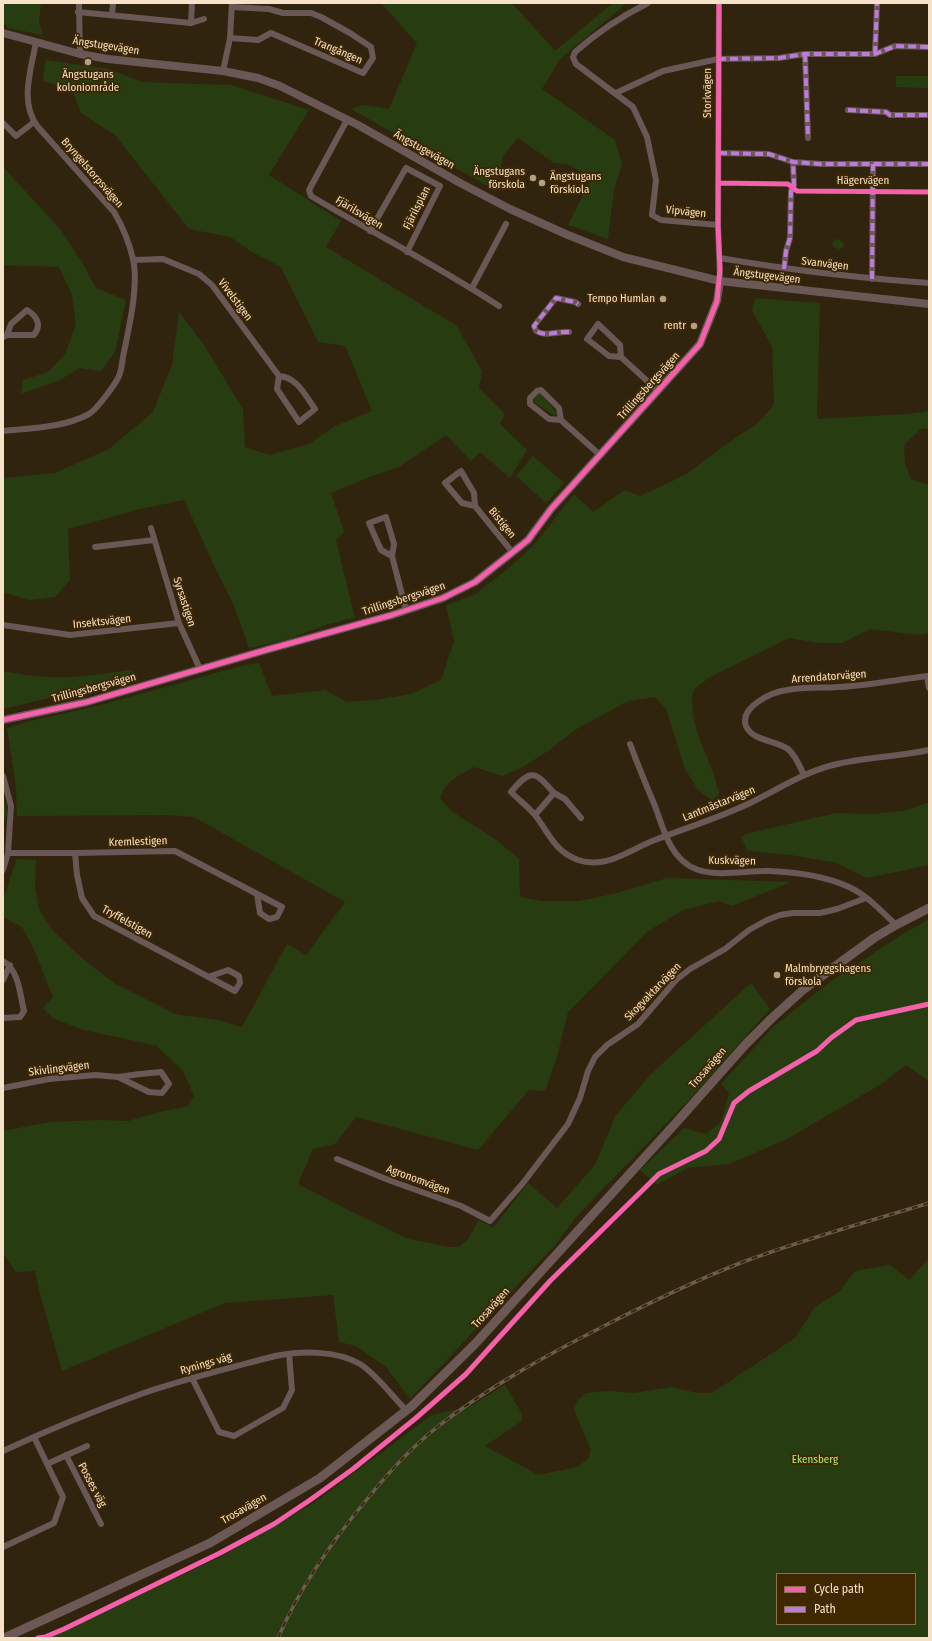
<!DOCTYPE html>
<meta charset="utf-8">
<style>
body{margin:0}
#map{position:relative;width:932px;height:1641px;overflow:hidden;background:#31240e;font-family:"Fira Sans Condensed",sans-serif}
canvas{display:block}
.frame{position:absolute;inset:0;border:4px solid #f5e2c9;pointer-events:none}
.legend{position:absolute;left:776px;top:1573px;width:140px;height:52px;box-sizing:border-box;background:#3f2700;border:1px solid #887250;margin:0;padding:5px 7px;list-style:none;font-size:12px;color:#f5e2c9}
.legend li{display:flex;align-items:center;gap:8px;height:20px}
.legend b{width:20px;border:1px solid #887250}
</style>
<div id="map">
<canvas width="932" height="1641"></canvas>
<div class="frame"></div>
<ul class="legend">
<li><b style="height:5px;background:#f560ab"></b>Cycle path</li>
<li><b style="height:5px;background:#bd7bd9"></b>Path</li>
</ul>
</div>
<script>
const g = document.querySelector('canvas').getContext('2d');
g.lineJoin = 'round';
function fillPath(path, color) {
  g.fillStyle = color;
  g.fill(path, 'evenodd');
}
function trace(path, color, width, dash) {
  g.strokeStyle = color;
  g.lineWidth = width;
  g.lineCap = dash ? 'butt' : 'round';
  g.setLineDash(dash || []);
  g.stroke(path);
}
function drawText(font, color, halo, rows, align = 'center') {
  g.font = font + ' "Fira Sans Condensed",sans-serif';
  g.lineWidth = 4;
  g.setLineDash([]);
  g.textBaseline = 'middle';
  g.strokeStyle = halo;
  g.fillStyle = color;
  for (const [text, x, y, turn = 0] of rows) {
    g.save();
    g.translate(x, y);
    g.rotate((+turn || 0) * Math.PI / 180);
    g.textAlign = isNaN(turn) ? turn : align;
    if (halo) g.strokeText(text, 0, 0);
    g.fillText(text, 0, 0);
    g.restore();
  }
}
fillPath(new Path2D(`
 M3 3H41L39 23 43 35 8 28 3 22Z
 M381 3H512L555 51 613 3H627L560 59 542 89 615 140 622 164 614 190 608 239 568 225 592 177 567 164 554 163 518 138 503 156 500 173 491 188 351 109 363 105 389 109 417 43Z
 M45 60 109 69 142 82 231 85 309 110 269 175 341 221 326 247 457 326 482 371 479 388 505 414 500 424 527 450 510 478 480 452 471 461 446 435 399 467 372 476 331 493 344 532 336 540 355 618 328 624 286 640 249 648 233 603 212 561 184 500 140 509 68 529 70 580 55 597 29 600 3 592V478L55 473 109 449 153 412 172 365 179 312 202 342 243 409 245 447 269 455 309 444 335 426 372 411 345 346 318 342 281 267 252 252 230 237 189 229 115 135 81 113 72 90 43 81Z
 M896 76H929V88L896 87Z
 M3 167 61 230 82 262 96 288 126 300 115 352 101 371 79 368 60 380 21 394 23 380 48 372 65 354 76 325 72 295 59 267 3 265Z
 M836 239 841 240 844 246 840 249 835 248 832 243Z
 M755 298 820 303 817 419 908 414 929 411V430L922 428 904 445 905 463 911 479 929 485V633L920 635 870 629 842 643H820L789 638 710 677 693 690C687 728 712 757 719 794L712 800 698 790 685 769 666 709 655 697 628 701 575 730 548 751 523 767 502 776 474 767C460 775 445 781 440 798L451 811 495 839 519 859 520 897 541 901H579L617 893 667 878 791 882 732 906 719 901 683 910 647 932 568 1012 557 1057 545 1091 529 1090 478 1150 356 1117 335 1144 313 1149 298 1184 350 1211 409 1239 450 1247H459L468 1239 479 1220 493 1228 528 1183 557 1208 595 1165 616 1115 650 1075 751 983 770 1009 689 1100 576 1217 556 1244 410 1399 386 1367 356 1346 339 1342 333 1295 225 1303 62 1371 39 1290 35 1271 16 1272 3 1253V1131L49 1122 99 1120 128 1121 163 1111 187 1107 194 1096 183 1071 157 1046 80 1029 53 1018 43 1008 53 997 33 947 22 927 3 917V899L17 859 36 860 35 887 39 909 53 931 82 958 114 983 175 1014 218 1020 242 1027 287 944 306 955 345 902 194 817 167 815 17 816 16 787 7 728 26 722 101 705 241 666 259 663 272 696 325 690 347 702 374 700 411 694 441 680 454 641 446 605 474 595 510 567 534 545 574 494 593 512 625 490 640 496 685 475 734 439 758 423 774 405 772 347 752 310Z
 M541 394 557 413 556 415H553L534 402C534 397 536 394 541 394Z
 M533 456 564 483 546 503 516 476Z
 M127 670 134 672V675L129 679 3 709V671C48 681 83 678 127 670Z
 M3 801H5L7 813 3 826Z
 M929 802V865L867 878 837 863 791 855 748 851 741 837 749 833 836 813 872 814 904 811Z
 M929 919V1081L906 1065 878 1086 787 1139 729 1164 687 1168 657 1185 640 1170 684 1128 706 1134 721 1122 729 1093 721 1084 773 1027 830 982 898 937Z
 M929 1258V1638H48L220 1557 312 1504 432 1415 471 1406 505 1385 522 1414V1421L485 1446 538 1475 577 1467 588 1459 591 1450 574 1410 577 1401 586 1393 609 1391 634 1393 672 1387 697 1393H712L795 1338 815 1307 839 1292 855 1271 890 1265 909 1280ZM777 1574H915V1624H777Z`), '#273c11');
trace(new Path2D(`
 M79 3 80 54
 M648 3C620 17 599 31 575 52L573 57 576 64 633 107 647 137 656 180 652 215 661 220 718 225
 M719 3 718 225 720 281
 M78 12 191 23 204 19
 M112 15 113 3
 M191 23 192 3
 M230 38 258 40 271 33 363 73 373 58 371 47 350 33 321 17 311 13H283L269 9 232 7
 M805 54 808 138
 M875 54 877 3
 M223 71 230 38 232 3
 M616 93 663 71 718 59 779 58 805 54H875L895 46 929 47
 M848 110 886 112 890 115H929
 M347 120 309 190 311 196C373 233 438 266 499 306
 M3 123 16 136 34 122
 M719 153 769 154 793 162 821 164H929
 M370 231 406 168 440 186 407 252
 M720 258C789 270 859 278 929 283
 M134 260 163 259 199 274 212 285 279 376 277 389 299 422 315 409C305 395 297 377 279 376
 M784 269 786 251 790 238 791 191 794 185 793 162
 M872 279 873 164
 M472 288 506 224
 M569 332C558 331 546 337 536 331L534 326 556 298 575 302 578 304
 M3 337 7 335H34C42 325 37 316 27 310L11 324 7 335
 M621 357 620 345 598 324 587 339 609 356 621 357 657 390
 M561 420 559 408 541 390 537 391 530 398V404L549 419 561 420 600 455
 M3 431C31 428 63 428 89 414 97 409 115 385 119 376 122 369 122 360 124 352 129 327 139 285 133 259 129 242 123 227 114 212L38 127C19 103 31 70 36 42
 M475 506 474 493 461 471 445 483 462 503 475 506 513 553
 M151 528 179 623 200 669
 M95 547 154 540
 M392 556 394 544 386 517 369 523 381 550 392 556 406 610
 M3 625 70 635 179 623
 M630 744C638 765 646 785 655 806 662 825 668 849 684 862 706 881 743 870 769 871 795 872 825 876 849 887 867 895 882 912 896 925
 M804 775C799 765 796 756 788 749 776 740 752 741 746 726 739 707 772 692 787 690 808 686 830 689 851 686 876 684 902 679 927 676L929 688
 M3 776 11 806 8 853 3 870
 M554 793 565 799 581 818
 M535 815 554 793C535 771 531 768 511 792 519 800 528 807 535 815 549 833 554 851 578 860 607 870 630 849 655 840 686 828 718 818 748 804 777 790 802 773 833 765 864 757 897 757 929 750
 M8 853H75L175 851 282 907 277 917 269 919 260 913 257 894
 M75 853 77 875 82 898 94 916 235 991 240 983 239 976 228 970 208 977
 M3 961C19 970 20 995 24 1011L20 1017 3 1018
 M3 980 10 965
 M3 1088 49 1079 96 1075 118 1077 140 1074 161 1072 169 1084 162 1093 149 1092 118 1077
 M337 1159 391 1181 461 1206 490 1221 523 1183 568 1124 580 1098 588 1071 595 1057 607 1045 638 1024 676 980 690 969 725 949 749 930 767 920 780 915 793 913H820L837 909 866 898
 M192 1378 219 1432 234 1436 283 1408 292 1390 289 1354
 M3 1451C48 1430 94 1411 141 1394 184 1379 230 1368 275 1356 302 1351 336 1350 360 1364 375 1373 393 1397 406 1410
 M66 1455 101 1524
 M47 1464 87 1446
 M3 1547 54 1523 63 1497 34 1437`), '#695856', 6);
trace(new Path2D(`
 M3 33 80 54 108 59 223 71 258 78 280 86 358 125 462 184 510 209 568 235 623 257 720 281 929 304
 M3 720 87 702 266 650 392 615 443 598 475 582 528 540 551 509 700 344 717 301 720 281`), '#695856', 8);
trace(new Path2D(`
 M4 1638 210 1543 320 1478 412 1406 475 1344 675 1124 745 1045 773 1017 804 989 874 938 896 925 929 908`), '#6c5854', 9);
const rail = new Path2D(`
 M278 1638C300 1587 332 1541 368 1498 388 1473 411 1448 436 1428 488 1387 547 1355 606 1325 651 1302 696 1280 743 1262 804 1239 867 1222 929 1203`);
trace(rail, '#6a5c52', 3.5);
trace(rail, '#3f2700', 2, [6]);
trace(new Path2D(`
 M805 54 808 138
 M875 54 877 3
 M718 59 779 58 805 54H875L895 46 929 47
 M848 110 886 112 890 115H929
 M719 153 769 154 793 162 821 164H929
 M784 269 786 251 790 238 791 191 794 185 793 162
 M872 279 873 164
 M569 332C558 331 546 337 536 331L534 326 556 298 575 302 578 304`), '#bd7bd9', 4, [8, 4]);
trace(new Path2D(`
 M718 183 788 184 797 191 929 192
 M3 720 87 702 266 650 392 615 443 598 475 582 528 540 551 509 700 344 717 301 720 269 718 225 719 3
 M38 1638 45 1637 64 1629 220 1553 274 1524 310 1500 353 1469 416 1418 466 1374 550 1281 659 1174 706 1151 719 1139 734 1103 749 1091 817 1051 831 1038 856 1020 929 1004`), '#f560ab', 5);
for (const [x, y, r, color] of [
 [88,62,4,"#b0a088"],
 [533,178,4,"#b0a088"],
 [542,183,4,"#b0a088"],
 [663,299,4,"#b0a088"],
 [694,326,4,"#b0a088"],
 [777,975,4,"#b0a088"]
]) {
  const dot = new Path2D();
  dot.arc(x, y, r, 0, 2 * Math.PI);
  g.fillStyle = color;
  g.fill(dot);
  trace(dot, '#3f2700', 1.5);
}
drawText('11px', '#f5e2c9', '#3f2700', [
 ["Ängstugevägen",106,46,9],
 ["Trangången",338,51,23],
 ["Storkvägen",708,93,-90],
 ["Ängstugevägen",424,150,29],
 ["Bryngelstorpsvägen",92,173,49],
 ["Hägervägen",863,181],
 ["Fjärilsplan",417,208,-63],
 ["Vipvägen",686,212,6],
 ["Fjärilsvägen",359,213,31],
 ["Svanvägen",825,264,7],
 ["Ängstugevägen",767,276,7],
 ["Vivelstigen",235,300,53],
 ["Trillingsbergsvägen",649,386,-48],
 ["Bistigen",502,523,51],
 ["Trillingsbergsvägen",404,599,-18],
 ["Syrsastigen",184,602,72],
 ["Insektsvägen",102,622,-6],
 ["Arrendatorvägen",829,677,-4],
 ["Trillingsbergsvägen",94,688,-15],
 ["Lantmästarvägen",719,804,-22],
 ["Kremlestigen",138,842,-2],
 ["Kuskvägen",732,861,1],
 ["Tryffelstigen",127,922,29],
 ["Skogvaktarvägen",653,992,-46],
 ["Trosavägen",708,1068,-49],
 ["Skivlingvägen",59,1069,-7],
 ["Agronomvägen",418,1180,20],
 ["Trosavägen",491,1308,-48],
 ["Rynings väg",206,1364,-16],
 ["Posses väg",92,1485,62],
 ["Trosavägen",244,1509,-30]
]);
drawText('11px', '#f5e2c9', '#3f2700', [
 ["Ängstugans",88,75,"center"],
 ["koloniområde",88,88,"center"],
 ["Ängstugans",525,172],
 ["förskola",525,185],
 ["Ängstugans",550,177,"left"],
 ["förskiola",550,190,"left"],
 ["Tempo Humlan",655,299],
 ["rentr",686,326],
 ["Malmbryggshagens",785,969,"left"],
 ["förskola",785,982,"left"]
], 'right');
drawText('11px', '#a6f272', '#3f2700', [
 ["Ekensberg",815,1460]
]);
</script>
